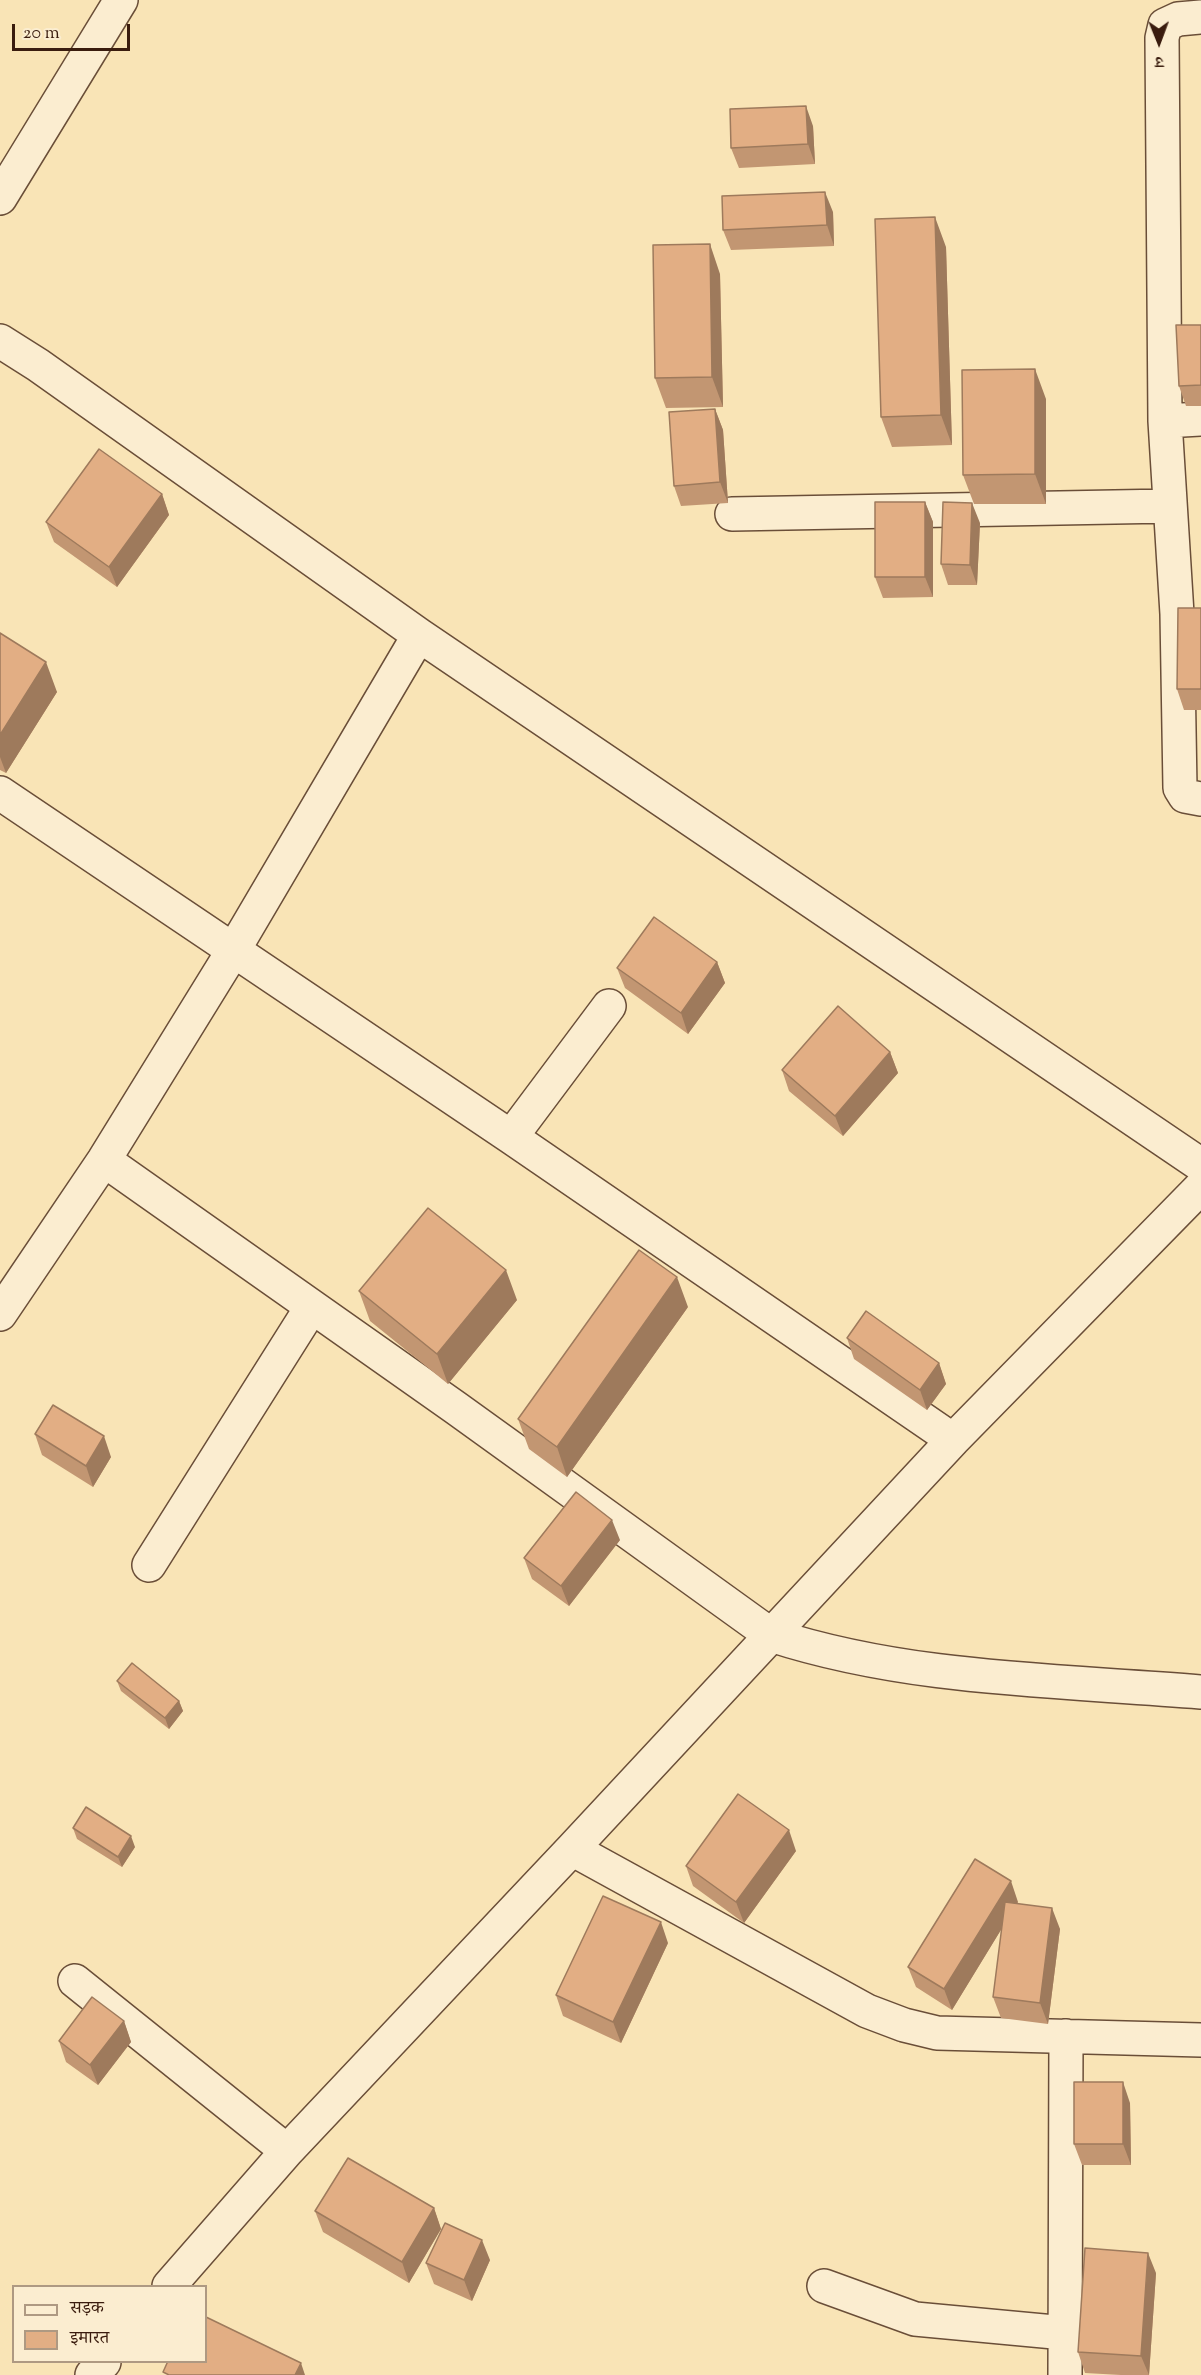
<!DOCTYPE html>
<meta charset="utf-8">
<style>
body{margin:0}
#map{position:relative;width:1201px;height:2375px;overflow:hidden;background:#f9e4b6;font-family:"Sorts Mill Goudy","Noto Serif Devanagari",serif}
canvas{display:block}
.legend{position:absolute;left:12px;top:2285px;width:195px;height:78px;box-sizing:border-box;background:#fbedd0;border:2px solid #ae9982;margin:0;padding:8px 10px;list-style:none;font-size:18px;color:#3a1c0e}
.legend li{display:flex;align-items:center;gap:12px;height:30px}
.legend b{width:30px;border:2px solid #ae9982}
.north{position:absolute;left:1129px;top:12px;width:60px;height:60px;-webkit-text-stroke:4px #fbedd0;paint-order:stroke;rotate:179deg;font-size:16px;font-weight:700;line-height:24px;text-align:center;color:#3a1c0e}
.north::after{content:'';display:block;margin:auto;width:21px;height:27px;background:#3a1c0e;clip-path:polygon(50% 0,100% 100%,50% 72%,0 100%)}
.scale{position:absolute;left:12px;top:24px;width:118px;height:27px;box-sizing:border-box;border:3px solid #3a1c0e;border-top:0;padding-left:8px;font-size:18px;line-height:21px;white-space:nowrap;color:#3a1c0e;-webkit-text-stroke:4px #fbedd0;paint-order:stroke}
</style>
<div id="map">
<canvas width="1201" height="2375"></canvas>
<ul class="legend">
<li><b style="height:8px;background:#fbedd0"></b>सड़क</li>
<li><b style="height:16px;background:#e2ae84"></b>इमारत</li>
</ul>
<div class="north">उ</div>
<div class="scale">20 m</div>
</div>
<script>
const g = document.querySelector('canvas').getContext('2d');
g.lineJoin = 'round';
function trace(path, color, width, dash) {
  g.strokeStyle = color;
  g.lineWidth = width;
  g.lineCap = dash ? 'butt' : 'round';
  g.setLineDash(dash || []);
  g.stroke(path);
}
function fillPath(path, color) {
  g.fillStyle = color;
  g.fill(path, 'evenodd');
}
const minor = new Path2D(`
 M0 198 121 0
 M0 341 38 365 419 635 1201 1165
 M1201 419 1165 421 1177 614 1180 788 1185 796 1201 799
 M1165 421 1162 38 1165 25 1178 19 1201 17
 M732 514 1169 506
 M0 793 511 1137 953 1440
 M511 1137 609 1006
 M104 1160 456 1408 771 1635C909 1680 1057 1680 1201 1692
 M0 1314 104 1160 233 951 419 635
 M149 1565 311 1308
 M572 1849 867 2011 904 2025 937 2033 1201 2040
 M75 1981 287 2151
 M169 2286 287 2151 572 1849 953 1440 1201 1187
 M824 2286 915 2319 1065 2333
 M92 2375 104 2362
 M1065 2375 1066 2036`);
trace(minor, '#6a4e38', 36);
trace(minor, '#fbedd0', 33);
fillPath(new Path2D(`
 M813 126 815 164 739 168 731 148Z
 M833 212 834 246 731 250 723 230Z
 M946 247 952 445 892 447 881 417Z
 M720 274 723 407 666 408 655 378Z
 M1201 325V406H1186L1179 386Z
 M1046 399V504H974L963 475Z
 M715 409 723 430 728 503 681 506 674 486Z
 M162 494 169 515 117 587 54 542 46 522Z
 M925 502 933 522V597L883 598 875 577Z
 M980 523 977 585H948L941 564Z
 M1201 608V710H1184L1177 689Z
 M0 633 57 692 6 773 0 770Z
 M717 962 725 983 688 1034 625 988 617 968Z
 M890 1052 898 1073 843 1136 789 1091 782 1070Z
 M359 1291 517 1300 448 1384 370 1321Z
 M688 1307 567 1477 529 1449 518 1419Z
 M847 1338 939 1363 946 1384 927 1410 854 1359Z
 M35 1434 111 1457 93 1487 42 1455Z
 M620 1540 569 1606 532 1579 524 1558Z
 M117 1681 179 1701 183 1711 169 1729 121 1691Z
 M73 1828 135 1847 122 1867 77 1839Z
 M796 1851 744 1923 693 1886 686 1866Z
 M1018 1902 1017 1904 1060 1929 1048 2024 1001 2018 993 1997 1002 1928 952 2010 916 1987 908 1967Z
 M668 1943 621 2043 563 2016 556 1995Z
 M124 2021 131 2042 98 2085 66 2062 59 2041Z
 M1130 2103 1131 2165H1082L1074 2144Z
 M434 2208 441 2229 409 2283 323 2232 315 2211Z
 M490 2260 472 2301 434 2284 426 2263Z
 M1156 2273 1149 2375H1121L1085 2373 1078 2352Z`), '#c29672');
fillPath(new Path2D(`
 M806 106 813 126 815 164 808 144Z
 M825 192 833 212 834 246 827 225Z
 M935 217 946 247 952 445 941 415Z
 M710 244 720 274 723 407 712 377Z
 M1035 369 1046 399V504L1035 474Z
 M715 409 723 430 728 503 720 482Z
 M162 494 169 515 117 587 109 567Z
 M925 502 933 522V597L925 577Z
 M972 503 980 523 977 585 970 565Z
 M46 662 57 692 6 773 0 757V735Z
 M717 962 725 983 688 1034 681 1013Z
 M890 1052 898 1073 843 1136 835 1116Z
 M506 1270 517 1300 448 1384 437 1354Z
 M677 1277 688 1307 567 1477 557 1447Z
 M939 1363 946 1384 927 1410 920 1390Z
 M104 1436 111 1457 93 1487 86 1466Z
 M612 1520 620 1540 569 1606 561 1586Z
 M179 1701 183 1711 169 1729 165 1718Z
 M789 1830 796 1851 744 1923 736 1902Z
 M131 1836 135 1847 122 1867 118 1857Z
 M1011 1881 1018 1902 952 2010 944 1989Z
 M1052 1908 1060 1929 1048 2024 1040 2003Z
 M661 1922 668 1943 621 2043 613 2022Z
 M124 2021 131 2042 98 2085 90 2065Z
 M1123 2082 1130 2103 1131 2165 1123 2144Z
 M434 2208 441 2229 409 2283 402 2262Z
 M482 2240 490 2260 472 2301 464 2280Z
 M1148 2253 1156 2273 1149 2375 1141 2356Z
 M301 2363 305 2375H295Z`), '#9e7a5c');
const building = new Path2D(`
 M806 106 808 144 731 148 730 109Z
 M825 192 827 225 723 230 722 196Z
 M935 217 941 415 881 417 875 219Z
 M710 244 712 377 655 378 653 245Z
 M1176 325H1201V385L1179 386Z
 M1035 369V474L963 475 962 370Z
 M715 409 720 482 674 486 669 412Z
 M99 449 162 494 109 567 46 522Z
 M875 502H925V577H875Z
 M943 502 972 503 970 565 941 564Z
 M1178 608H1201V689H1177Z
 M0 633 46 662 0 735Z
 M654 917 717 962 681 1013 617 968Z
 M838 1006 890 1052 835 1116 782 1070Z
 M428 1208 506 1270 437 1354 359 1291Z
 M639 1250 677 1277 557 1447 518 1419Z
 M866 1311 939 1363 920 1390 847 1338Z
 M53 1405 104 1436 86 1466 35 1434Z
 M576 1492 612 1520 561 1586 524 1558Z
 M132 1663 179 1701 165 1718 117 1681Z
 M738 1794 789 1830 736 1902 686 1866Z
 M86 1807 131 1836 118 1857 73 1828Z
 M975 1859 1011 1881 944 1989 908 1967Z
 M603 1896 661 1922 613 2022 556 1995Z
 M1005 1902 1052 1908 1040 2003 993 1997Z
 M92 1997 124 2021 90 2065 59 2041Z
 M1074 2082H1123V2144H1074Z
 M348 2158 434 2208 402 2262 315 2211Z
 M445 2223 482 2240 464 2280 426 2263Z
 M1085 2248 1148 2253 1141 2356 1078 2352Z
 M206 2317 301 2363 295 2375H169L163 2372 168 2361H206Z`);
fillPath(building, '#e2ae84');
trace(building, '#9e7a5c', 1.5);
</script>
